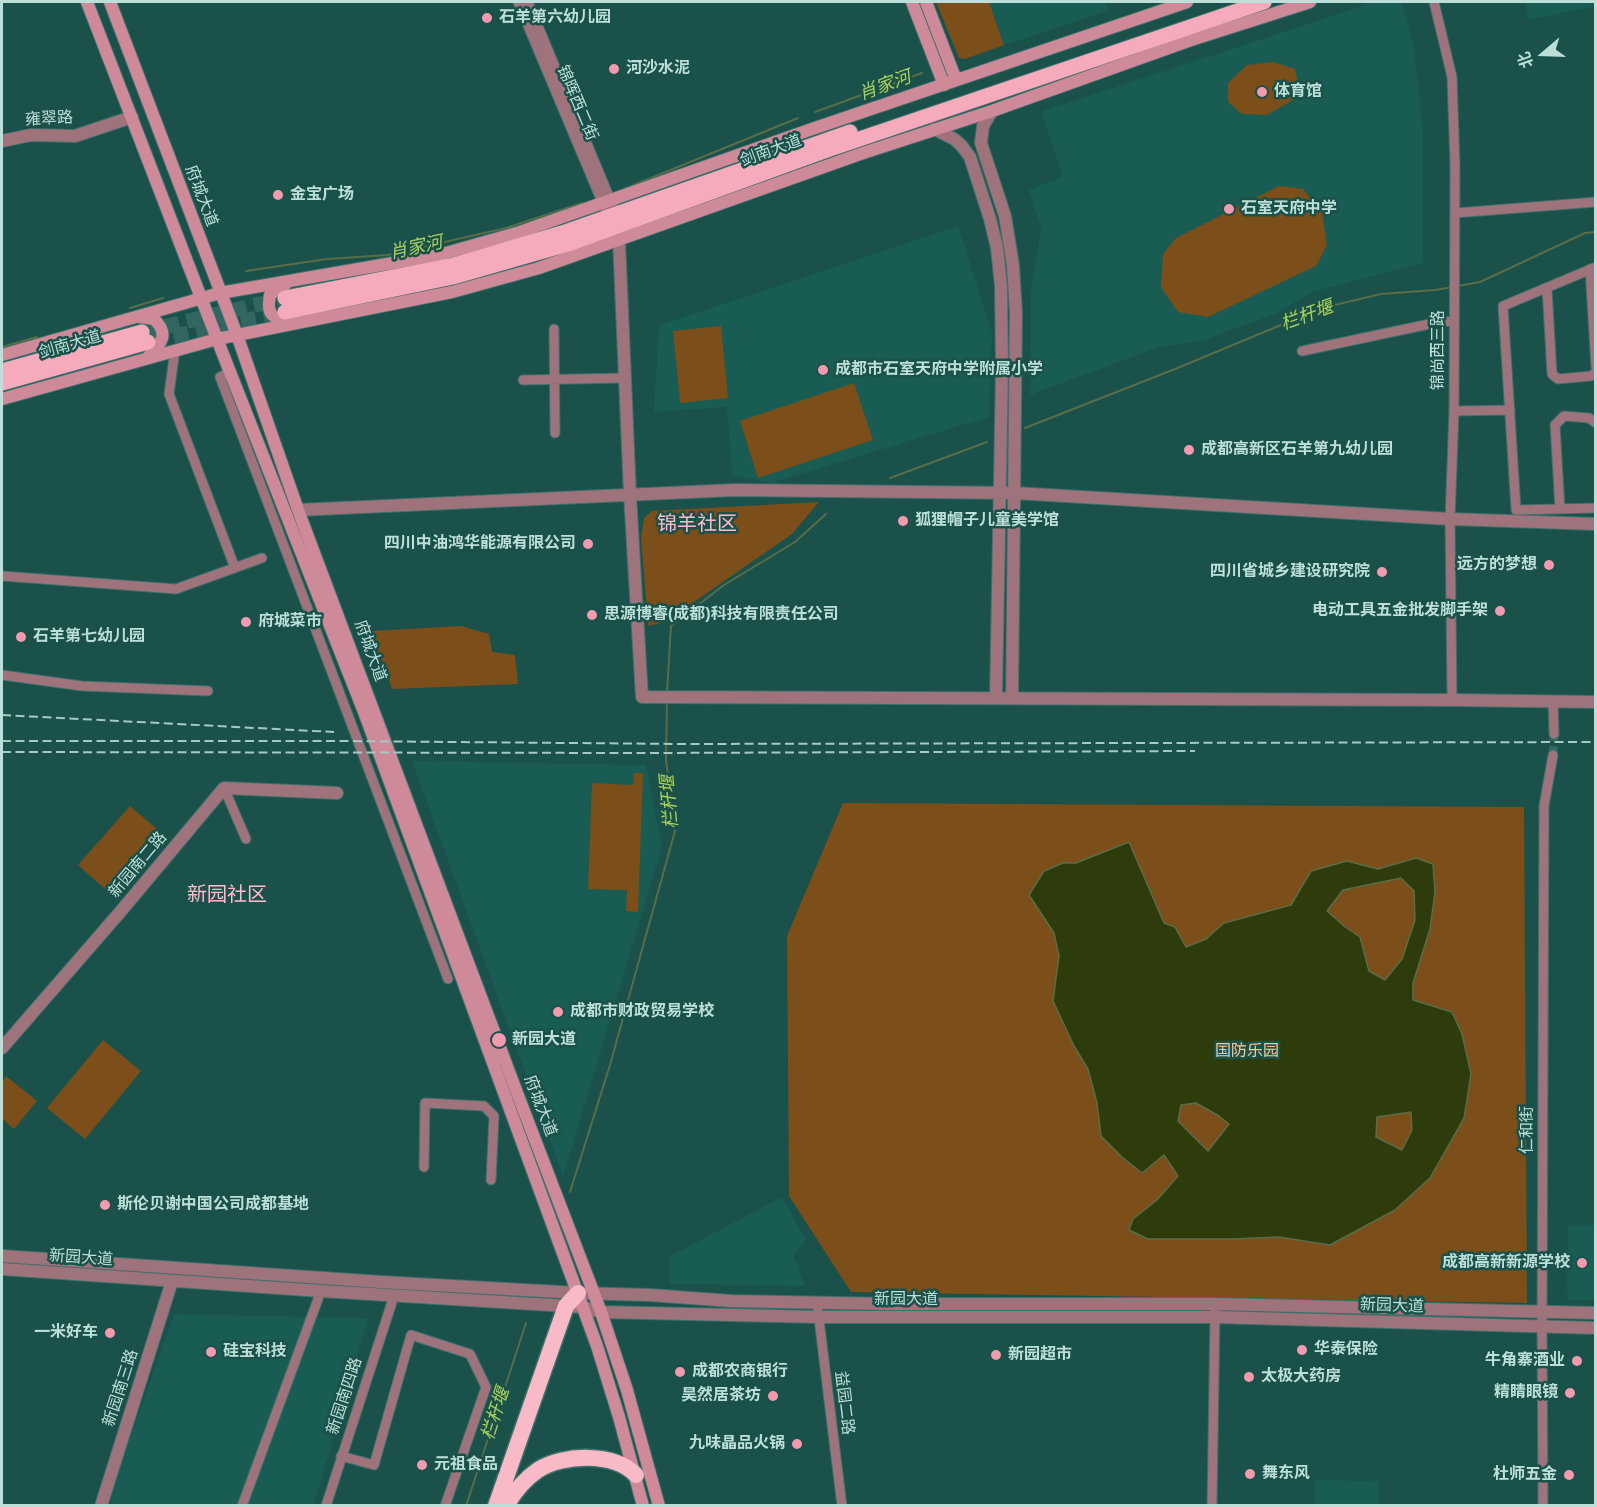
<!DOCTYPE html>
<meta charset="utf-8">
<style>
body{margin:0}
#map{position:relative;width:1597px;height:1507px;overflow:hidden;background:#1a514b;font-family:Helvetica,"Noto Sans SC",sans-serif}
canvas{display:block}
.frame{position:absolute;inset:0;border:3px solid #bddfd9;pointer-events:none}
.north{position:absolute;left:1513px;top:24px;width:60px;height:60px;-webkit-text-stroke:4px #1a514b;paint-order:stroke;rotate:251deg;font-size:16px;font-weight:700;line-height:24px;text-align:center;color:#bddfd9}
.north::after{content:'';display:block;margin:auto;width:21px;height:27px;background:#bddfd9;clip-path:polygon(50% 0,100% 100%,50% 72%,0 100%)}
</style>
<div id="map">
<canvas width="1597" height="1507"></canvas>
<div class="frame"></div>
<div class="north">北</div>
</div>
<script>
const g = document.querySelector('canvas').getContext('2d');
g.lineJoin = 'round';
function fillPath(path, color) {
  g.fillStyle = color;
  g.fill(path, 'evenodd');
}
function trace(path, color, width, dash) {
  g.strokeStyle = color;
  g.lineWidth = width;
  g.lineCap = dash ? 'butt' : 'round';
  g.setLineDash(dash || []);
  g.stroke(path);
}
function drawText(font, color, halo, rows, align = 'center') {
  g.font = font + ' Helvetica,"Noto Sans SC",sans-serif';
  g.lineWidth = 5;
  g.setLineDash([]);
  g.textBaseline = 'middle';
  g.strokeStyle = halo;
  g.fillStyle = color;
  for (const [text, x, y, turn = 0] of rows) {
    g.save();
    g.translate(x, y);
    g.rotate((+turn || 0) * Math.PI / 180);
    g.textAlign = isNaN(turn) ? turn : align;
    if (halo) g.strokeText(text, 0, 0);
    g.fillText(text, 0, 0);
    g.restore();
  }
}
fillPath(new Path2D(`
 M989 2H1106L1109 10 1004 45Z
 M1373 2H1402L1414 46 1423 132V263L1312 292 1278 313 1204 340 1159 347 1030 395 1031 292 1041 228 1029 190 1063 177 1041 112Z
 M1525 2H1595V6L1528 20Z
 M958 226 992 332 989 417 771 483 732 475 727 407 654 412 659 325Z
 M412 761 646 765 662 847 563 1177Z
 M782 1197 806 1240 794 1256 805 1286 670 1284V1256Z
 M1568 1225H1595V1300H1567Z
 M174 1314 368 1318 314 1505 114 1506 109 1498Z
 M1315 1480 1379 1481V1505H1315Z`), '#185c54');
fillPath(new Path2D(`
 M936 2H989L1004 45 965 59 959 58Z
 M1273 62 1295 69 1298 84 1293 100 1267 115 1242 114 1228 102V83L1247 65Z
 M1279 186 1303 189 1322 212 1327 245 1316 266 1208 317 1178 312 1161 287 1163 254 1176 238Z
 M721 326 728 398 680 403 673 331Z
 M854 383 873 440 758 478 740 421Z
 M819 502 792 534 665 622 648 626 641 537 644 518 652 511Z
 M461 626 489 634 492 652 515 655 518 684 392 689 371 631Z
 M634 773H643L638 912 626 911 627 890 588 889 592 783 633 785Z
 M843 803 1524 807 1527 1303 851 1292 789 1196 787 936Z
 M130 806 157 829 105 889 78 865Z
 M103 1040 141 1071 85 1139 47 1108Z
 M6 1076 37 1101 14 1129 2 1119V1082Z`), '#7c4e19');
const water = new Path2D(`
 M1129 842 1164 923 1175 927 1186 947 1206 939 1224 923 1291 905 1311 871 1347 861 1378 869 1416 858 1433 864 1435 892 1430 929 1413 983V1000L1452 1012 1462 1034 1471 1074 1464 1118 1430 1178 1395 1210 1330 1245 1279 1237 1231 1239H1148L1129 1230 1133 1219 1157 1200 1178 1176 1164 1155 1142 1173 1122 1157 1101 1136 1097 1103 1088 1069 1074 1046 1053 1001 1059 956 1054 933 1029 895 1044 871 1063 863H1076ZM1401 878 1414 891 1415 920 1402 959 1385 980 1369 971 1360 937 1344 926 1327 911 1343 890ZM1196 1103 1219 1116 1229 1124 1208 1151 1178 1121 1181 1105ZM1411 1112 1412 1130 1402 1150 1376 1137 1377 1117Z`);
fillPath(water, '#2d3c0a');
trace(water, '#586d48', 1.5);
trace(new Path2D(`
 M815 112 922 73
 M624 189 798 118
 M246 271 327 259 388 255 506 228 582 203
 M1458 286 1480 282 1585 233 1596 232
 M130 308 163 298
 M2 347 37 337
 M1025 428 1175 369 1322 308 1381 294 1435 290 1453 287
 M890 478 987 442
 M667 692 671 626 724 585 795 542 826 514
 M570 1192 610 1065 675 831 666 760 667 701
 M466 1506 526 1323`), '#586d48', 2);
trace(new Path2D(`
 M1553 755 1554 734`), '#326660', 9, [9, 4.5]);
trace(new Path2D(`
 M142 332 285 298
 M151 341 285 312`), '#326660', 15, [15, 8]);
const minor = new Path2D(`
 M518 2 608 216
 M528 2 613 206
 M1434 2 1452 77 1455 165 1454 411 1450 519 1452 700
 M1455 213 1596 202
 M1596 267 1503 306 1516 510 1596 508
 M1590 269 1596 367
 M1547 288 1552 374 1558 379 1591 376 1596 372
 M554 329 555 433
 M175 350 169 394 235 568
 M1302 351 1439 322 1454 321
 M230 372 220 377 448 979
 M523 380 624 378
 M1454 411 1510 410
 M1560 509 1555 425 1564 416 1589 418 1596 423
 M2 576 176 589 262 558
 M2 675 82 686 208 691
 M1553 701 1554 734
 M224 788 246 839
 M424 1167 425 1103 484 1106 494 1116 491 1180
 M817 1303 842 1506
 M341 1456 374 1465 411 1335 470 1354 486 1387 445 1506
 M242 1506 321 1291
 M326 1506 394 1296
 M1212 1506 1215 1312
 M1543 1506 1542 1327 1544 806 1553 755`);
const tertiary = new Path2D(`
 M992 111 983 126 981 143 1005 216 1013 265 1016 313 1012 698
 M934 129 954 139 961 145 970 157 990 219 997 248 1001 286 1002 369 996 698
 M2 141 31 135 75 136 132 117
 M619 240 630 495 642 697 1452 700 1596 702
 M298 510 734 490 1015 493 1450 519 1596 524
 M2 1048 121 911 224 788 337 793
 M2 1256 381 1282 578 1293 650 1295 731 1301 890 1304H1215L1596 1313
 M2 1269 321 1291 583 1307 601 1312 818 1317H1215L1596 1328
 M101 1506 172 1281`);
const secondary = new Path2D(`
 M87 2 217 339 364 712 597 1346 619 1417 643 1506
 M110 2 237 335 298 510 519 1098 601 1312 627 1390 659 1506
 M912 2 944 85
 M926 2 956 80
 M285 285 278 288 270 295C266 315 272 319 292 321
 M140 317 154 319C170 335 161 343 148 357
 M2 355 220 293 439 255 520 232 812 129 1187 2
 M2 399 217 339 452 292 539 268 863 153 992 111 1191 40 1310 2`);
const trunk = new Path2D(`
 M285 298 454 265 562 233 850 132
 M285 312 453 277 571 243 830 149 1264 2
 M2 371 142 332
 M2 383 148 342`);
const motorway = new Path2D(`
 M496 1506 566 1306 578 1293
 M506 1506C514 1492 525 1479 538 1470 563 1454 614 1452 636 1475`);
trace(minor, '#3e706a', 11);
trace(tertiary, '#3e706a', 14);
trace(secondary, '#3e706a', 14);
trace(trunk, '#3e706a', 17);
trace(motorway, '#3e706a', 19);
trace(minor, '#9e737c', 9);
trace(tertiary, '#9e737c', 12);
trace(secondary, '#ce8a99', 12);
trace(trunk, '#f6abbc', 15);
trace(motorway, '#f9bac8', 16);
trace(new Path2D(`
 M2 715 334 732
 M2 741H342L682 744 1596 742
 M2 752 648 753 1195 751`), '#a5cac4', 2, [9, 4.5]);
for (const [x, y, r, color] of [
 [487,18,6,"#f29aae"],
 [614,69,6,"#f29aae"],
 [1262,92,6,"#f29aae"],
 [278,195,6,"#f29aae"],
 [1229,209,6,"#f29aae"],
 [823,370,6,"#f29aae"],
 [1189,450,6,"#f29aae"],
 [903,521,6,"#f29aae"],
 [588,544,6,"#f29aae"],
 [1549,565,6,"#f29aae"],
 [1382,572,6,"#f29aae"],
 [1500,611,6,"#f29aae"],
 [592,615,6,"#f29aae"],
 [246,622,6,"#f29aae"],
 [21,637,6,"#f29aae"],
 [558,1012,6,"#f29aae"],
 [499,1040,8,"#f29aae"],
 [105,1205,6,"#f29aae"],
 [1582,1263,6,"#f29aae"],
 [110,1333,6,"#f29aae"],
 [1302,1350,6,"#f29aae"],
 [211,1352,6,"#f29aae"],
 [996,1355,6,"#f29aae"],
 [1577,1361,6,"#f29aae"],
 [680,1372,6,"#f29aae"],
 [1249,1377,6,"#f29aae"],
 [1570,1393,6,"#f29aae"],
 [773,1396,6,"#f29aae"],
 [797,1444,6,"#f29aae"],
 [422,1465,6,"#f29aae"],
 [1250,1474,6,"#f29aae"],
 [1569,1475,6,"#f29aae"]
]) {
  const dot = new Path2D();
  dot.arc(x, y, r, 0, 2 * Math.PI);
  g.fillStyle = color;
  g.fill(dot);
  trace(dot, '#1a514b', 2);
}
drawText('bold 16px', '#bddfd9', '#1a514b', [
 ["石羊第六幼儿园",499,18],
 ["河沙水泥",626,69],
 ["体育馆",1274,92],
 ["金宝广场",290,195],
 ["石室天府中学",1241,209],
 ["成都市石室天府中学附属小学",835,370],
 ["成都高新区石羊第九幼儿园",1201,450],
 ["狐狸帽子儿童美学馆",915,521],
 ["四川中油鸿华能源有限公司",576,544,"right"],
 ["远方的梦想",1537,565,"right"],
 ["四川省城乡建设研究院",1370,572,"right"],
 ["电动工具五金批发脚手架",1488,611,"right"],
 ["思源博睿(成都)科技有限责任公司",604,615],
 ["府城菜市",258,622],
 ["石羊第七幼儿园",33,637],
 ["成都市财政贸易学校",570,1012],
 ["新园大道",512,1040],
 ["斯伦贝谢中国公司成都基地",117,1205],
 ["成都高新新源学校",1570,1263,"right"],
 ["一米好车",98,1333,"right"],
 ["华泰保险",1314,1350],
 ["硅宝科技",223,1352],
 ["新园超市",1008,1355],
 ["牛角寨酒业",1565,1361,"right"],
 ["成都农商银行",692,1372],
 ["太极大药房",1261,1377],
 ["精睛眼镜",1558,1393,"right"],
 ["昊然居茶坊",761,1396,"right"],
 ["九味晶品火锅",785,1444,"right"],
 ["元祖食品",434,1465],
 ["舞东风",1262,1474],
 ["杜师五金",1557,1475,"right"]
], 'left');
drawText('16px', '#bddfd9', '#1a514b', [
 ["锦晖西二街",577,103,67],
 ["雍翠路",49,119,-3],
 ["剑南大道",771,151,-20],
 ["府城大道",201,196,69],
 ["剑南大道",70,345,-16],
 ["锦尚西三路",1439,350,-90],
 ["府城大道",370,651,70],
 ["新园南二路",138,865,-50],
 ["府城大道",540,1106,69],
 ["仁和街",1528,1130,-90],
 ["新园大道",81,1258,4],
 ["新园大道",906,1300],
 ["新园大道",1392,1306,2],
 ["新园南三路",121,1388,-72],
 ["新园南四路",345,1396,-72],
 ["益园二路",844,1403,83]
]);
drawText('16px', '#ffc893', '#1a514b', [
 ["国防乐园",1247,1052]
]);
drawText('italic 18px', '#aad159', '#1a514b', [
 ["肖家河",885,86,-20],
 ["肖家河",416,248,-12],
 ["栏杆堰",1307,316,-20],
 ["栏杆堰",670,802,-95],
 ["栏杆堰",496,1414,-72]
]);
drawText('20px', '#ffbbc9', '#1a514b', [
 ["锦羊社区",697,524],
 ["新园社区",227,895]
]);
</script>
